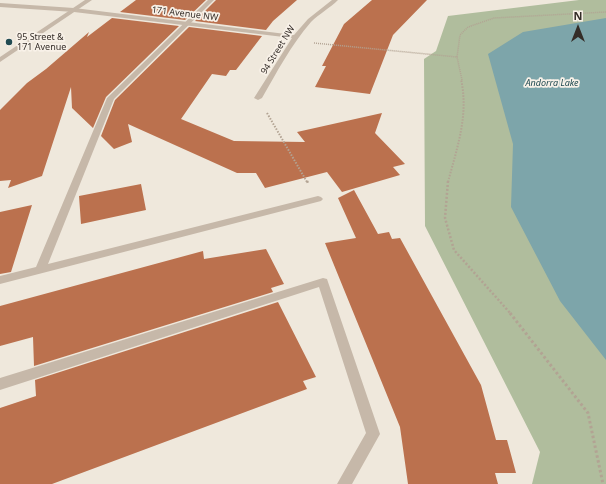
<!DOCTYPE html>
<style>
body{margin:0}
#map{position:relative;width:606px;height:484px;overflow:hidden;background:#efe8dc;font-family:"Noto Sans",sans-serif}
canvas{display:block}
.north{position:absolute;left:558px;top:8px;width:40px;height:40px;-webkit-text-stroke:3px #f8f1e8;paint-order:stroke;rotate:0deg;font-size:11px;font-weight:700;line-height:16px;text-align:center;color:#342d28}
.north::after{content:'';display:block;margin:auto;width:14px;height:18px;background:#342d28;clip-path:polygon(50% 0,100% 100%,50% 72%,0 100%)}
</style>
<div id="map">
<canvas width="606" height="484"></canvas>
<div class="north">N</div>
</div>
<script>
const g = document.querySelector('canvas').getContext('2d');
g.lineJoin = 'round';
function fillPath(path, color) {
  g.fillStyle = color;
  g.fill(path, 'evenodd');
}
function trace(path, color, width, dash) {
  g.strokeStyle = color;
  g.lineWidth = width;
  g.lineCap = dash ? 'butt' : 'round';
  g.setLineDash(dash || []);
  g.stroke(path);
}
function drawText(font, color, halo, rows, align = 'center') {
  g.font = font + ' "Noto Sans",sans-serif';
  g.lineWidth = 3.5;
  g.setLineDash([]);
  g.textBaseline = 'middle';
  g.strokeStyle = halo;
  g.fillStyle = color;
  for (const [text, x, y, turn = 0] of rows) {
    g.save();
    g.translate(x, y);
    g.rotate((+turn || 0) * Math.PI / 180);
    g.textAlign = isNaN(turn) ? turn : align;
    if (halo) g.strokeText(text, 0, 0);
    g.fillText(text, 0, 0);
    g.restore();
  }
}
fillPath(new Path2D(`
 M579 0H606V484H532L540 452 425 226 424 59 436 51 448 16Z`), '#b0bd9d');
fillPath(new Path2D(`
 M606 18V360L560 301 511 207 513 144 488 54 523 32Z`), '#7da5aa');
fillPath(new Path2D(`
 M136 0H206L185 20 120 12Z
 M216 0H297L273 21 266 30 195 21Z
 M372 0H427L393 35 370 94 315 87 326 66H322L344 24Z
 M112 18 179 26 106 97 93 128 72 108 71 87 42 176 8 188 11 180 0 181V110L27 83 46 69 89 32 87 37Z
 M189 27 262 36 236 70H230L226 76 212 74 181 119 234 141 305 142 297 132 382 113 375 133 405 164 393 167 400 175 342 192 327 172 265 188 256 173H237L128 124 132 142 114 149 101 136 115 100Z
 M141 184 146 210 81 224 79 196Z
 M354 190 378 234 389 232 392 239 400 238 481 385 496 440H507L516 473H495L498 484H408L400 427 325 243 356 238 338 198Z
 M32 205 11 272 0 274V212Z
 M266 249 284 284 271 288 273 292 34 366 33 337 0 346V306L203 251 204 259Z
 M278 302 316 377 303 381 307 389 52 484H0V408L36 396 35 380Z`), '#bb714e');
trace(new Path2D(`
 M314 43 457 57
 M462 80 457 57 460 35 468 27 494 18 606 12`), '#b2a393', 1.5, [1, 1]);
trace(new Path2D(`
 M267 113 307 182
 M448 182C457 148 469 115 461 79`), '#b2a393', 2, [1.5, 1.5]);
trace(new Path2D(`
 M307 181 308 183
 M448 181 445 218 454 250 511 314`), '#b2a393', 2.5, [2, 2]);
trace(new Path2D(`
 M510 313 588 413 603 484`), '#b2a393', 3, [2.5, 2.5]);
fillPath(new Path2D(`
 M208 0H214L114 99 48 264 318 196 321 197 323 199 321 201 0 284V276L36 267 107 98Z
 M323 278 327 279 328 282 380 434 352 484H337L366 433 319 287 0 390V378Z`), '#c6b8a9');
fillPath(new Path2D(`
 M332 0H338C330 8 319 14 311 22 291 45 277 72 262 98L258 100 254 98 292 38 74 12 0 7V3L74 8 294 35 308 19Z`), '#c6b8a9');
fillPath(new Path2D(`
 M85 0H92L0 62V57Z`), '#c6b8a9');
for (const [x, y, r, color] of [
 [9,42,4,"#214b52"]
]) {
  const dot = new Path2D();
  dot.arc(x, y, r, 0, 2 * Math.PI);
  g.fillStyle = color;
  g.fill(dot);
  trace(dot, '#f8f1e8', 1.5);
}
drawText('9px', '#342d28', '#f8f1e8', [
 ["171 Avenue NW",185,14,7],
 ["94 Street NW",278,50,-58]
]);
drawText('9px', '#342d28', '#f8f1e8', [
 ["95 Street &",17,37],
 ["171 Avenue",17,47]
], 'left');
drawText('italic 9px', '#214b52', '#f8f1e8', [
 ["Andorra Lake",552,83]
]);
</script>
